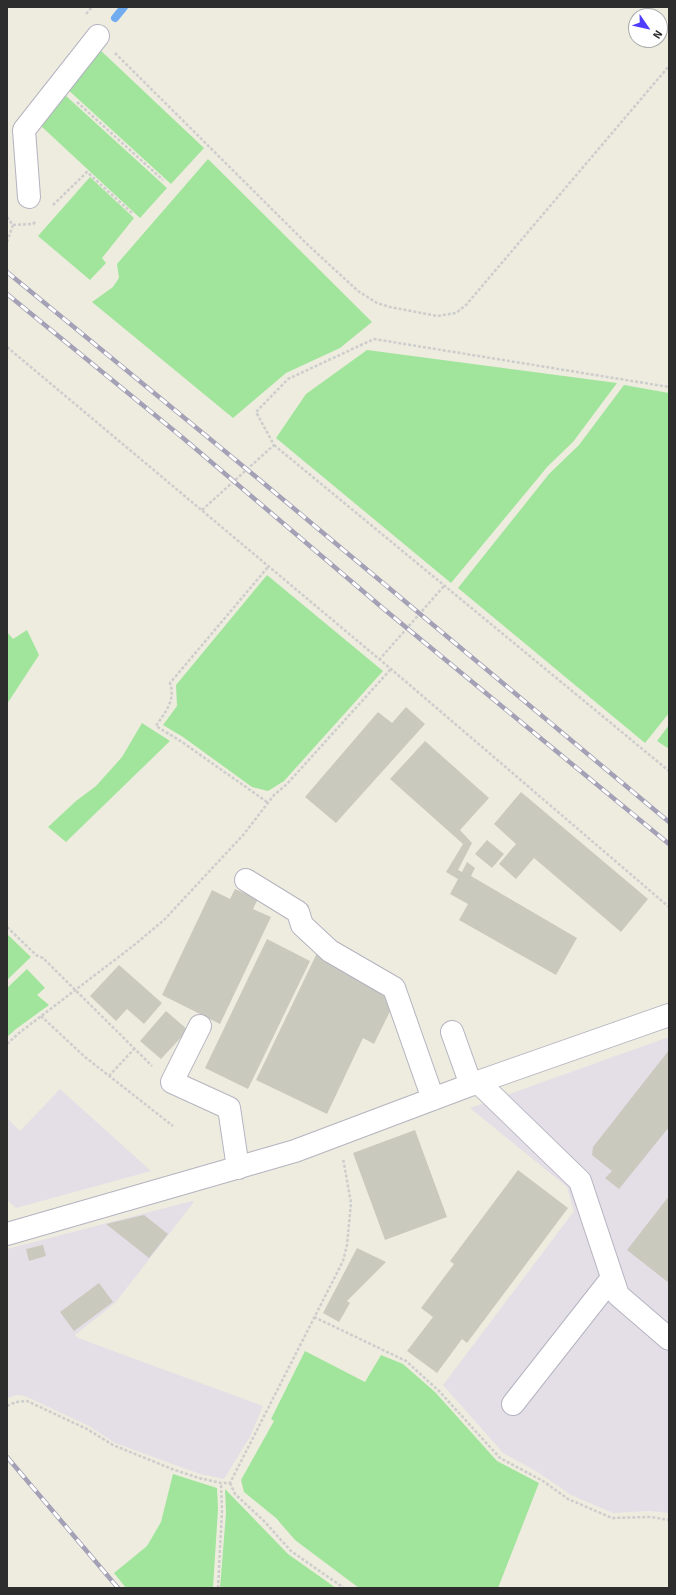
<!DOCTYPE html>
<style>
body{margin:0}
#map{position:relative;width:676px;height:1595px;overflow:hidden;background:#eeecdf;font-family:Signika,sans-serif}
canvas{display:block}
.frame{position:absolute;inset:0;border:8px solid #2d2d2d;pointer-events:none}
.north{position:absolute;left:628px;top:8px;width:40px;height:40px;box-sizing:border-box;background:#fff;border:1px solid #ababab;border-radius:50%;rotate:124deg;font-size:11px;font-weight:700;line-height:16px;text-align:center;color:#2d2d2d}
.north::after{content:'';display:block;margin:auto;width:14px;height:18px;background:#4f3dfd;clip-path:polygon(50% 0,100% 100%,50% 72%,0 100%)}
</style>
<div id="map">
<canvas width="676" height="1595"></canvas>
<div class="frame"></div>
<div class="north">N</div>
</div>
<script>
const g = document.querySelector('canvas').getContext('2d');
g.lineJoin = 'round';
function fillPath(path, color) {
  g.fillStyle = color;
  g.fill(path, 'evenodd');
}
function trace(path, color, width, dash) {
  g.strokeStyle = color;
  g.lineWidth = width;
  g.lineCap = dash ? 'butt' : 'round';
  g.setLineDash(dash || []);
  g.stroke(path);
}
fillPath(new Path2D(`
 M669 1037V1513L649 1511 613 1513 571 1495 536 1471 503 1453 443 1385 574 1211 567 1187 470 1108Z
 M60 1089 151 1171 16 1208 7 1200V1118L20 1131Z
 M192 1201 194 1202 115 1303 75 1335 78 1338 263 1406 250 1437 224 1479 200 1474 115 1443 89 1426 25 1396 17 1395 7 1398V1249Z`), '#e4dfe7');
fillPath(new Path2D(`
 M97 47 204 148 171 184 65 87Z
 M65 95 167 188 140 218 41 126Z
 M208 159 372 322 340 348 286 373 233 418 92 302 113 287 119 278 117 264Z
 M90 177 134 218 102 258 106 263 90 280 38 236Z
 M367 350 617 383 573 442 548 466 451 583 276 438 306 394Z
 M624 385 669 393V713L645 743 458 588 549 474 579 445Z
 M267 575 383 671 284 781 268 791 252 787 183 737 163 725 177 706 176 685Z
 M27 630 39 655 7 704V632L13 639Z
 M142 723 170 741 66 842 48 827 76 801 96 786 122 757Z
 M669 725V749L657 741Z
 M7 934 31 957 7 980Z
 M27 969 45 988 37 995 49 1005 16 1029 7 1037V988Z
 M305 1351 365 1382 381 1355 403 1364 435 1392 497 1461 539 1483 498 1588H359L295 1540 276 1518 244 1492 241 1480 274 1421 271 1419Z
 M173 1474 217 1488 218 1509 213 1588H126L114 1573 147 1546 161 1522Z
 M225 1489 288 1554 336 1588H220L226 1513Z`), '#a0e59b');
trace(new Path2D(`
 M115 18 124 7`), '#71acf1', 8);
fillPath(new Path2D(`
 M406 707 425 724 336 823 305 797 378 712 392 723Z
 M425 741 489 798 460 830 472 843 458 870 462 872 467 862 475 868 471 876 577 938 556 975 459 920 468 904 450 894 458 879 446 872 463 844 390 779Z
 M521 792 648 899 621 932 534 858 516 879 499 864 516 844 494 824Z
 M487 840 504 854 492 868 475 854Z
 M235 889 258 899 253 909 271 917 220 1024 162 995 212 890 230 899Z
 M267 939 310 961 248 1089 205 1068Z
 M317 953 386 986 382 995 395 1001 374 1044 363 1038 327 1114 256 1080Z
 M119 965 162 1003 144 1024 127 1009 116 1021 90 996Z
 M166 1011 188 1030 161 1059 140 1041Z
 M669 1050V1127L619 1189 605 1178 612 1171 592 1155 593 1147Z
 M415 1130 447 1217 385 1240 353 1153Z
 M518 1170 568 1208 467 1343 462 1339 437 1373 407 1351 433 1317 421 1308 454 1264 450 1261Z
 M669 1196V1283L627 1250Z
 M144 1215 168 1234 149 1258 106 1224Z
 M43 1245 46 1256 29 1261 26 1249Z
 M357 1248 386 1262 347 1301 350 1303 339 1322 323 1313Z
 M99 1283 113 1302 74 1331 60 1312Z`), '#cac9bd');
const minor = new Path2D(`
 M29 197 24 130 98 36
 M246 880 298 912 302 925 330 951 394 988 433 1099
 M200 1026 172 1082 229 1108 238 1168
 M452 1032 471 1085
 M478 1082 580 1181 618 1295 669 1339
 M7 1234 295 1151 478 1082 669 1015
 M513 1404 612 1278`);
trace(minor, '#b4b3c0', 24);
trace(new Path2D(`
 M86 14 92 7
 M115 53 308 245 358 291 377 303 390 307 437 316 456 313 466 305 669 66
 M77 102 163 180
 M53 205 87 172 133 214
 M7 217 13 225 7 242
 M13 225 33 224 36 221
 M7 347 391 669 669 907
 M274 445 669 771
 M202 510 274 445 256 412 288 379 374 339 669 387
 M379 660 444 586
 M267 802 182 742 156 726C165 712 176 701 170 683L268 567
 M7 927 36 955 43 958 152 1066
 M41 1016 85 1057 173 1126
 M7 1044 19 1033 133 946 164 920 244 834 274 795 287 784 391 669
 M109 1076 134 1049
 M314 1317 406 1361 439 1391 500 1458 543 1481 568 1499 612 1518 650 1517 669 1520
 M7 1406 16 1402 27 1401 87 1429 113 1445 172 1469 199 1478 221 1483H230L343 1261 347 1245 351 1203 343 1158
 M230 1483 235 1494 264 1521 291 1551 344 1588
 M218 1588 222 1511 221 1483
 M348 1588H354`), '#cdcdcd', 2.5, [3, 2]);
trace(minor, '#fff', 22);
const rail = new Path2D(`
 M7 272 255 476 669 822
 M7 294 183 438 385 610 669 844
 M7 1457 118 1588`);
trace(rail, '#a4a1b7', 4.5);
trace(rail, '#fff', 3, [9]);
</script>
